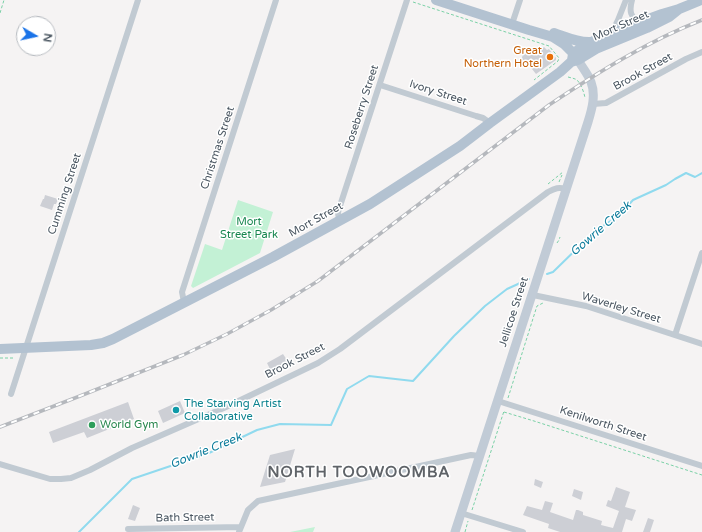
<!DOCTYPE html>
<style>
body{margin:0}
#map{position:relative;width:702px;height:532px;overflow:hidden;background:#f5f3f3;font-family:"Varela Round",sans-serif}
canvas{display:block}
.north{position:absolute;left:16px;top:16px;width:40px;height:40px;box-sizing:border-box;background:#fff;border:1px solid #b7bbc0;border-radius:50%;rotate:99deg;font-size:11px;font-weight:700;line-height:16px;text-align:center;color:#4a5661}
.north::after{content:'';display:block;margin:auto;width:14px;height:18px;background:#1a73e8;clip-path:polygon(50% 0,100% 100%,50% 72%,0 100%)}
</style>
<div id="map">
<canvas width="702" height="532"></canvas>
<div class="north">N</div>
</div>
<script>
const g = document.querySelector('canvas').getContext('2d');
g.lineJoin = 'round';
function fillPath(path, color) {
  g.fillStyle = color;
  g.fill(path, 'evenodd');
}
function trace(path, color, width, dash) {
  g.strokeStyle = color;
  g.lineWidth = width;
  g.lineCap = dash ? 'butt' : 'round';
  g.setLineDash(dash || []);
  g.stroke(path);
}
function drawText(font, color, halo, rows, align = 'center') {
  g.font = font + ' "Varela Round",sans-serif';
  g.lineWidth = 3;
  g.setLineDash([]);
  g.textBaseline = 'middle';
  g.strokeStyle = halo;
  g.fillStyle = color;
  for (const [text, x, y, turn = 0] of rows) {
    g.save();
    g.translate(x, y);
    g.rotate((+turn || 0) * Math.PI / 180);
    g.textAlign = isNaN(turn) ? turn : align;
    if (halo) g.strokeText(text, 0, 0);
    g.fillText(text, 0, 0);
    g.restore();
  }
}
fillPath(new Path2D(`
 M238 200 273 212 260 253 193 288 191 286 205 244 222 250Z
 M315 527 313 532H290Z`), '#c3f1d5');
trace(new Path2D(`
 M547 274 553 272 594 232 615 218 623 211 633 200 666 185 675 179 686 173 695 177 702 173
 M79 532 132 479 209 453 257 430 280 424 331 425 347 389 369 376 413 381 454 336 485 306 507 289 529 279`), '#90daee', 2);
fillPath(new Path2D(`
 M544 47 547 50 549 49 556 58V60L536 74 528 64 521 63 523 53 535 55Z
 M45 195 58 199 56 204H54L52 210 40 206 43 199H44Z
 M283 354 289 363 272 373 267 363Z
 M180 401 185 413 163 423 158 411Z
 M128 402 134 419 87 438 84 432 53 443 49 432Z
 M295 449 285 482 260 487 270 455Z
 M535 479 543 482 541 488 534 485Z
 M616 487 630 492 625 507 636 510 632 521 626 519 622 532H560L548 528 549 524 523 515 527 506 542 510 545 501 553 503 550 512 573 520 576 510H578L583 512V515L602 521 601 525 613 528 619 511 606 506 608 500 611 501Z
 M574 489 583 492 581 500 572 496Z
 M133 505 140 508 135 521 128 519Z
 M648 518 654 520 650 532H643Z`), '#cdcfd5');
trace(new Path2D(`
 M413 2 549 46 559 58 558 61 534 80
 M0 13 4 0
 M568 77C571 78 574 78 577 80 581 84 584 92 585 98
 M559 182 562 175
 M548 184 563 172
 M557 243 559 240 560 237
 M0 358H15
 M508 398 536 309 537 306 543 303
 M504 412 534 421 702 475
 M472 510 504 411
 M465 532 468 521`), '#7ad0a6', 1, [3, 2]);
trace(new Path2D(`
 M632 0C629 11 630 18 641 22
 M512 24 520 0
 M612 32 618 20 626 0
 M380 85 476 116 483 118 490 123
 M593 104 606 103 686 59 702 52
 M339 221 338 212 407 0
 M533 295 586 306 702 344
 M184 302 182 292 276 0
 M675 335 702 253
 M11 394 138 0
 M498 401 702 466
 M0 464 50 479H61L71 478 90 470 132 448 226 407 318 363 340 349 548 192C555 188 559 187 566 189
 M461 513 523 532
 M128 529 241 527
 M239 532 248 510 258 501 471 455 480 456`), '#c1cad2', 6);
trace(new Path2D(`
 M455 532 588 122C592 109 596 95 591 82 588 74 582 67 578 60`), '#c1cbd6', 9);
trace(new Path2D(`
 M436 0 529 30 553 37 564 44 573 53 578 60
 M554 33C566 37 578 43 591 42
 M572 60 573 54 583 46 608 34 662 14 679 9 701 0
 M0 349 91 345 103 343 113 339 273 257 370 204 460 146 490 123 560 72 571 62 578 60 596 49 647 28 669 17 679 9`), '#b3c2d1', 10);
const rail = new Path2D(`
 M0 427 80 396 183 355 227 334 271 310 318 281 549 105C597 73 648 41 702 20`);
trace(rail, '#b5b8bd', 3.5);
trace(rail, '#fff', 2, [6]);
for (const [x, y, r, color] of [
 [550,57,4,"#e8710a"],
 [176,410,4,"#0f9aa8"],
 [92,425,4,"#2e9e5b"]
]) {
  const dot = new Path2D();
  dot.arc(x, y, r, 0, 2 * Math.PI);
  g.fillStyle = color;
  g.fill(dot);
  trace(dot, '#fff', 1.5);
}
drawText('11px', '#4a5661', '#fff', [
 ["Mort Street",621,26,-24],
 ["Brook Street",643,72,-29],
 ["Ivory Street",438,93,18],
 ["Roseberry Street",362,107,-72],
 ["Christmas Street",218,148,-72],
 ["Cumming Street",65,194,-72],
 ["Mort Street",316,220,-29],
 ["Waverley Street",621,308,17],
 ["Jellicoe Street",514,312,-72],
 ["Brook Street",295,361,-27],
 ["Kenilworth Street",603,424,18],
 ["Bath Street",185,518,-1]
]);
drawText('11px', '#c56008', '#fff', [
 ["Great",542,51],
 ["Northern Hotel",542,64]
], 'right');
drawText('11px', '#17864f', '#fff', [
 ["Mort",249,222],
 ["Street Park",249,235]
]);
drawText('11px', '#0d838f', '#fff', [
 ["The Starving Artist",184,404],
 ["Collaborative",184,417]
], 'left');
drawText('11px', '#27864d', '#fff', [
 ["World Gym",100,425]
], 'left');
drawText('italic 12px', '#0c7c9b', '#fff', [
 ["Gowrie Creek",601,229,-41],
 ["Gowrie Creek",206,451,-22]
]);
g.letterSpacing = '1px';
drawText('bold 15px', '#5f6368', '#fff', [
 ["NORTH TOOWOOMBA",359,473]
]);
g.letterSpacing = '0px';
</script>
